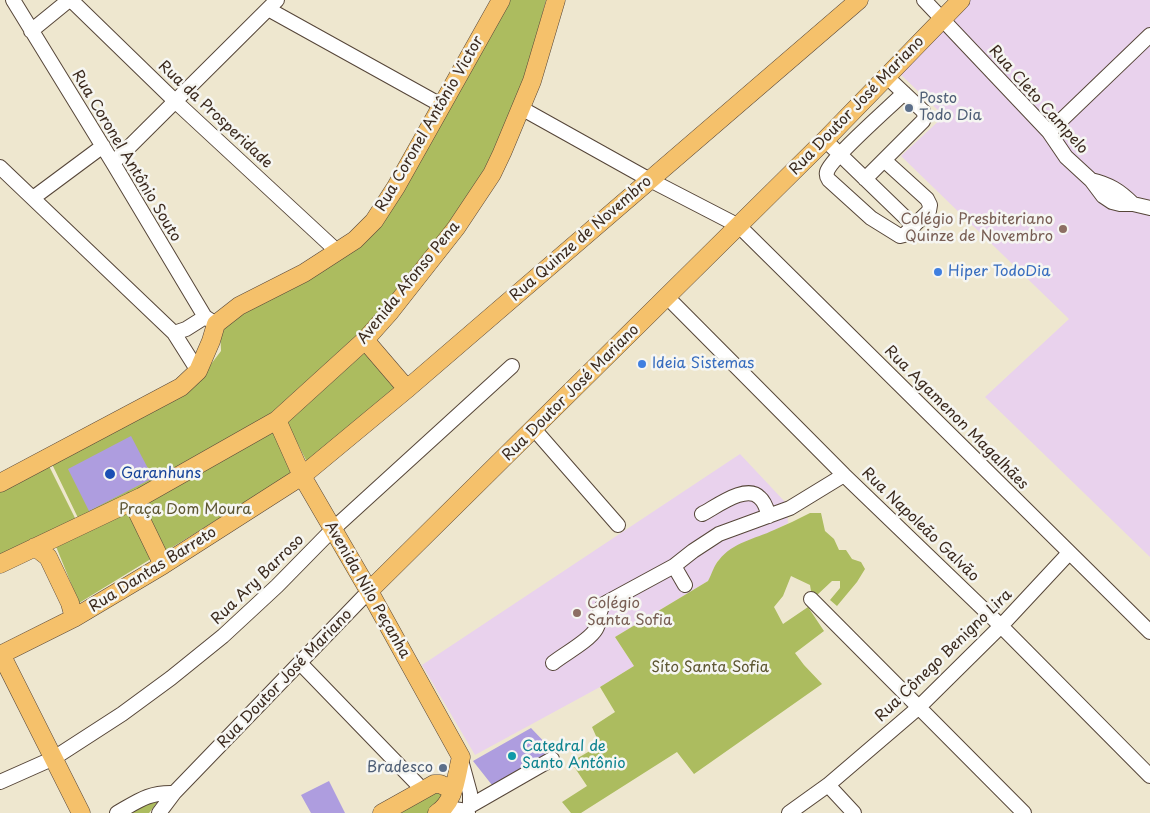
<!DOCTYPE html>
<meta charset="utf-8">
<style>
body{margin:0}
canvas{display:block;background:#eee7cf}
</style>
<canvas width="1150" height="813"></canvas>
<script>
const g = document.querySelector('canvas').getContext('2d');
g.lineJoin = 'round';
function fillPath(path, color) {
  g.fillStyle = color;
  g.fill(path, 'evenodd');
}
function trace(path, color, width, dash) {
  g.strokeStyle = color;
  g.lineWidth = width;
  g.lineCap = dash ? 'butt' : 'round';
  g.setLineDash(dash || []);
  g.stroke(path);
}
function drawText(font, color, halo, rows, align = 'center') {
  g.font = font + ' "Playpen Sans",sans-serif';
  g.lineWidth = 5;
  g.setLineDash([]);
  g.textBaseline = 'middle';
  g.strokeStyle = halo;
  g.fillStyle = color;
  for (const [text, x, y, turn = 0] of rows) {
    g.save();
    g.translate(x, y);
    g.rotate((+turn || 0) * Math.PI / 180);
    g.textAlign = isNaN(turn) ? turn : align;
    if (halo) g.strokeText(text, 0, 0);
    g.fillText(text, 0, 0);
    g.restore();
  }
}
fillPath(new Path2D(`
 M969 0H1150V557L985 397 1069 319 901 156 944 116 898 72Z
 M740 454 786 503 788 523 717 561 714 572 708 581 615 637 634 666 600 687 475 755 422 665Z`), '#e9d2ed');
fillPath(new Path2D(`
 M509 0H546L520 98 489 167 392 305 275 415 80 522 51 462 208 368 221 351 220 327 261 303 343 258 373 233Z
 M369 349 397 388 307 462 286 421Z
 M273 429 297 470 163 553 139 506Z
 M47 462 78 524 0 559V487Z
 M130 508 154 557 79 603 55 544Z
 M810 513H821L825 531 834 539 839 550H846L852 559 861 562 865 569 857 582 837 606 830 600 840 588V581H832L816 596 811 591 810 585 791 576 783 596 774 607 783 624 808 607 824 631 795 653 804 665 822 684 694 774 677 752 581 813H571L562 802 587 786 571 762 600 745 592 727 615 712 600 687 634 666 615 637 708 581C712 574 714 565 719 560 733 542 755 539 774 530 786 525 798 519 810 513Z
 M436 786 449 791 444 804 428 813H387Z
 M159 800 149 813H119Z`), '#acbc5f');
fillPath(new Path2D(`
 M131 436 153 478 89 511 68 469Z
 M531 728 552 750 492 785 473 761Z
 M329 781 345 813H311L301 795Z`), '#ae9ddf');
const minor = new Path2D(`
 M13 0 113 163 205 317 216 324
 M71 0 176 102 338 252
 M924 0 1049 132 1066 157 1091 180 1103 196 1112 202 1120 204H1133L1150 208
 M268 9 441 105
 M31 31 69 0
 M521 108 650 180 739 226 1150 632
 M1049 132 1150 35
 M825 140 914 226
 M884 160 927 199 930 205 929 211 904 235 900 236 871 218 829 180C827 177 826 176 827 172 830 159 891 106 904 93
 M113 163 277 0
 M0 167 174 333 198 371
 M865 179 923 121 925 116 923 111 887 77
 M1091 180C1109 184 1120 191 1133 204
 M33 198 103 146
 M668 298 844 475 1001 626 1150 776
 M174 333 186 329 205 317
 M534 429 618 525
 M702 514C716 507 747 483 760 498 765 502 767 510 769 516
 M685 585 674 566 693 551 719 534 790 508 844 475
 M811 599 1024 813
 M300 663 423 790
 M553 663C564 654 589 641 596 629 601 621 597 612 604 604L674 566
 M461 760 470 793V806
 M0 782 54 758 122 714 171 678 223 636 277 586 332 530 512 366
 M828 785 854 813
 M470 806 552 759
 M445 808 461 810 468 813
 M117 813C138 801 149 792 174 793
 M159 813 174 793 369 591
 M789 813 828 785 918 708 1001 626 1069 553`);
const major = new Path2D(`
 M365 340 407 389
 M277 420 302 476 369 591 461 757C456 776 455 802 437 813
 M0 483 181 387 198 371 211 341 216 324 239 306 304 273 355 240 374 221 396 187 501 0
 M132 501 163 565
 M35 547 48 557 70 603 74 618
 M0 564 141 497 277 420 365 340 390 312 456 228 492 174 502 153 532 81 556 0
 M369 591 825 140 961 0
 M1 654 81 813
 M0 655 74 618 163 565 302 476 407 389 859 0
 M382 813 434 784H440L453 790`);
trace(minor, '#564639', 16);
trace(major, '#564639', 19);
trace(minor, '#fff', 14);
trace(major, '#f5c16b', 18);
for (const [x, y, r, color] of [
 [909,108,5,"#5c6f8a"],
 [1063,229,5,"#8d6e63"],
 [938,272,5,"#3f7fe0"],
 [642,364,5,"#3f7fe0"],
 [110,474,6,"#1a4fb4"],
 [577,613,5,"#8d6e63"],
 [512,756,5,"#0f9aa8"],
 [443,768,5,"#5c6f8a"]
]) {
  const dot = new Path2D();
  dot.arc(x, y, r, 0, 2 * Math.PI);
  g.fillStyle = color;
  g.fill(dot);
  trace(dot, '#f6f6f2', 2);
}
drawText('15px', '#4e5e75', '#f6f6f2', [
 ["Posto",919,99],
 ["Todo Dia",919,116],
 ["Bradesco",433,768,"right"]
], 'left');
drawText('15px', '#3b2a1e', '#f6f6f2', [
 ["Rua Cleto Campelo",1038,100,48],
 ["Rua Doutor José Mariano",857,106,-46],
 ["Rua da Prosperidade",215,115,43],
 ["Rua Coronel Antônio Victor",430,124,-60],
 ["Rua Coronel Antônio Souto",126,156,59],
 ["Rua Quinze de Novembro",581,239,-41],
 ["Avenida Afonso Pena",409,283,-51],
 ["Rua Doutor José Mariano",571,393,-45],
 ["Rua Agamenon Magalhães",956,418,45],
 ["Rua Napoleão Galvão",920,525,44],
 ["Rua Dantas Barreto",153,570,-32],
 ["Rua Ary Barroso",258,580,-44],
 ["Avenida Nilo Peçanha",367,590,60],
 ["Rua Cônego Benigno Lira",944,656,-44],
 ["Rua Doutor José Mariano",285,679,-46]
]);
drawText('15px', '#785e54', '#f6f6f2', [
 ["Colégio Presbiteriano",1053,220],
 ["Quinze de Novembro",1053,237],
 ["Colégio",587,604,"left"],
 ["Santa Sofia",587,621,"left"]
], 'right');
drawText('15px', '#366cbe', '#f6f6f2', [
 ["Hiper TodoDia",948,272],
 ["Ideia Sistemas",652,364]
], 'left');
drawText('15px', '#164399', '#f6f6f2', [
 ["Garanhuns",121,474]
], 'left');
drawText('15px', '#5d5632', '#f6f6f2', [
 ["Praça Dom Moura",185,510],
 ["Síto Santa Sofia",710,668]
]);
drawText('15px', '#0d838f', '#f6f6f2', [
 ["Catedral de",522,747],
 ["Santo Antônio",522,764]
], 'left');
</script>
